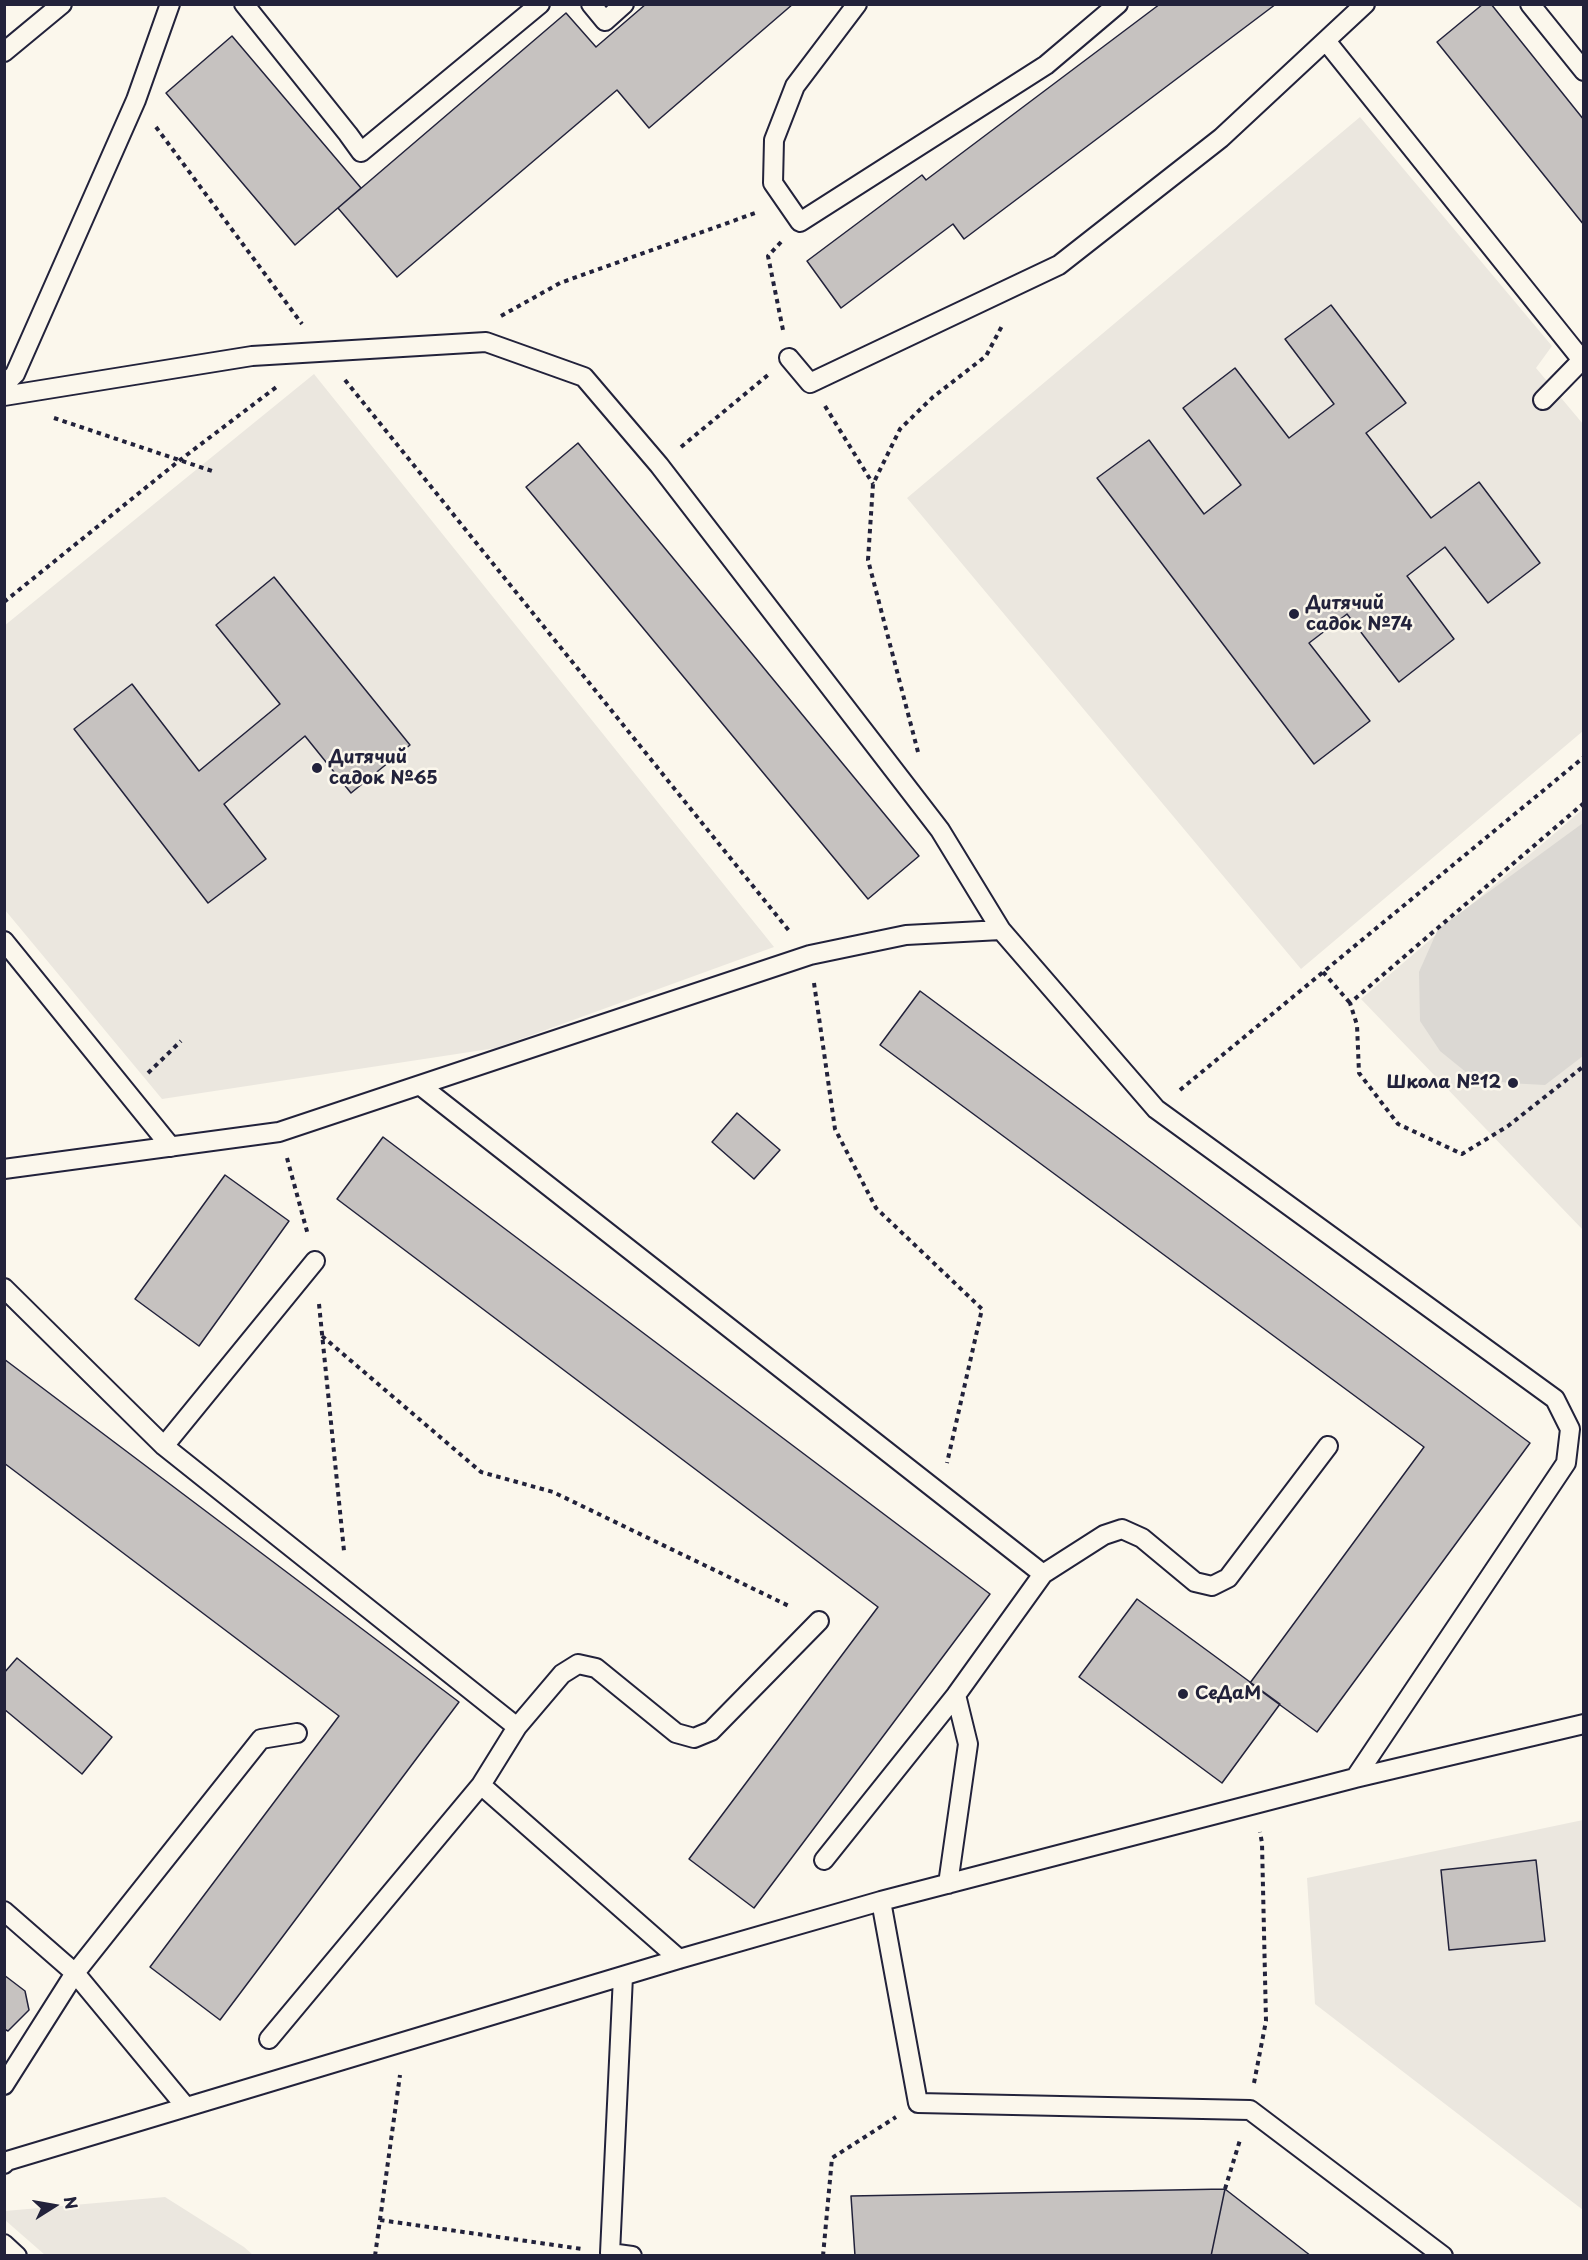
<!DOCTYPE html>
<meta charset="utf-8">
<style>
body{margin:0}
#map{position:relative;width:1588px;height:2260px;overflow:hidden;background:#fbf7ec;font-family:"Playpen Sans",sans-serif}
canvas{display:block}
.frame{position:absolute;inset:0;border:6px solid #22223b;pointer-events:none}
.north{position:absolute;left:24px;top:2176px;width:60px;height:60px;-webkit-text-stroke:4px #fbf7ec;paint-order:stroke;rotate:79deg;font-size:16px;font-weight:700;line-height:24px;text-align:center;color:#22223b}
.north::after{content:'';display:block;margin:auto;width:21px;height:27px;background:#22223b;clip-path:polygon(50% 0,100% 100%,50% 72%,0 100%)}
</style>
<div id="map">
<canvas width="1588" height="2260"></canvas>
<div class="frame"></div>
<div class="north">N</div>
</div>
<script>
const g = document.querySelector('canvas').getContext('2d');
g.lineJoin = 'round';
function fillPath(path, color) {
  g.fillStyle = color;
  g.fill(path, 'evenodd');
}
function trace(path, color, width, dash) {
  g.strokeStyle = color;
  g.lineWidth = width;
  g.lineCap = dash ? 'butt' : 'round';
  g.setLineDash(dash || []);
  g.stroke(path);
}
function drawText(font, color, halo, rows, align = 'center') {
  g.font = font + ' "Playpen Sans",sans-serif';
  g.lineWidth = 5;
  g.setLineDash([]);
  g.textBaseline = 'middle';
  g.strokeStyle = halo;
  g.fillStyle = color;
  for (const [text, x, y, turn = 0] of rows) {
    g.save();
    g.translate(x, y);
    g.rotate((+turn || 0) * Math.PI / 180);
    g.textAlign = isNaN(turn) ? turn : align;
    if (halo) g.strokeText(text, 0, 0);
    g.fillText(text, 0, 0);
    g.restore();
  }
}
fillPath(new Path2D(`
 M1360 117 1552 346 1536 368 1583 424V731L1301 969 907 498Z
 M314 374 774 947 496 1048 162 1099 5 910 4 626Z
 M1583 809V1230L1361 999Z
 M1583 1820V2210L1315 2004 1307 1878Z
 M165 2197 244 2247 253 2255H45L5 2220V2211Z`), '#ebe7df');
fillPath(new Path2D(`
 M1583 823V1056L1545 1085 1508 1083 1472 1077 1440 1051 1420 1021 1419 972 1438 929Z`), '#dbd8d3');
const building = new Path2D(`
 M646 4H793L649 128 617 90 397 277 338 208 566 13 596 47Z
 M1160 4H1276L964 239 953 224 841 308 807 261 922 175 926 180Z
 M1483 4H1491L1584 120V225L1437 42Z
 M232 36 361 188 295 245 166 93Z
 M1331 305 1406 403 1366 433 1431 518 1479 482 1540 563 1488 603 1445 547 1407 576 1454 639 1399 682 1347 614 1309 643 1370 721 1314 764 1097 478 1149 440 1204 514 1241 485 1183 408 1235 368 1289 438 1334 404 1285 339Z
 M578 443 919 856 868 899 526 487Z
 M274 577 410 745 351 793 305 736 224 804 266 859 208 903 74 729 132 684 199 771 280 704 216 625Z
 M920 991 1530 1443 1317 1732 1250 1683 1424 1447 880 1045Z
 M737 1113 780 1150 754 1179 712 1142Z
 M383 1137 990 1594 754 1908 689 1859 878 1607 337 1199Z
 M225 1175 289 1221 199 1346 135 1299Z
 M4 1359 459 1702 220 2020 150 1967 339 1716 4 1463Z
 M1137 1599 1280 1704 1222 1783 1079 1677Z
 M17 1658 112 1737 82 1774 4 1709V1673Z
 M1536 1860 1545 1941 1449 1950 1441 1870Z
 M4 1975 25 1991 29 2010 8 2031 4 2029Z
 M1225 2189 1311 2256H1211Z
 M1225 2189 1211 2256H855L851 2196Z`);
fillPath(building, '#c6c2c0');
trace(building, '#22223b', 1.5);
const service = new Path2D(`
 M244 4 348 134 361 152 540 4
 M591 4 605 21 624 4
 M857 4 795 86 774 140 773 183 800 222 1046 65 1118 4
 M1530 4 1584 71
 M1326 41 1582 360 1543 400
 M4 52 62 4
 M789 358 810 383 1059 265 1221 138 1365 4
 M4 385 15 374 136 100 170 4
 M4 396 252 356 486 342 584 377 659 465 940 830 1001 930
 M4 941 171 1147
 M421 1086 1043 1574 956 1695 824 1860
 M4 1169 279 1132 810 955 906 935 1001 930 1156 1109 1555 1399 1570 1429 1566 1463 1355 1778
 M4 1288 164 1446 517 1727 481 1785 269 2039
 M164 1446 315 1261
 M1043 1574 1104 1535 1122 1529 1142 1538 1195 1582 1212 1586 1228 1578 1328 1446
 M517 1727 562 1674 578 1664 596 1668 676 1733 694 1738 711 1731 819 1621
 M481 1785 679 1959
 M948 1884 968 1744 956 1695
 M881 1901 918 2103 1250 2110 1443 2256
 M4 1911 75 1973 186 2107
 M623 1976 610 2253 632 2256
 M4 2085 75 1973 261 1739 297 1733
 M4 2164 7 2161 679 1959 881 1901 1355 1778 1584 1724
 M4 2244 17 2256`);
trace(service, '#22223b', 22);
trace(new Path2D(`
 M156 127 302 324
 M781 242 768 256 783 330
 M501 316 560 283 758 212
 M345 380 790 932
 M825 406 873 484
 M54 418 212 471
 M681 447 768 375
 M4 602 180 460 279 385
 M918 752 868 560 873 484 900 429 933 397 986 356 1003 324
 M1584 803 1350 1003 1357 1025 1359 1073 1398 1124 1462 1154 1508 1126 1584 1066
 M1323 972 1350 1003
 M814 983 835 1129 876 1208 982 1309 947 1463
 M148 1073 181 1041
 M1180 1090 1584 757
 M287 1158 308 1235
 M319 1304 344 1551
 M322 1336 481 1472 553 1492 791 1607
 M1254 2083 1266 2021 1262 1843 1260 1832
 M1225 2189 1240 2140
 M380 2220 582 2249
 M375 2256 400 2075
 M823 2256 832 2158 896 2117`), '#22223b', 4, [4.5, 4.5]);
trace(service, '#fbf7ec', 18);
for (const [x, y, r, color] of [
 [1294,614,6,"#22223b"],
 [317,768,6,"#22223b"],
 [1513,1083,6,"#22223b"],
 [1183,1694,6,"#22223b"]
]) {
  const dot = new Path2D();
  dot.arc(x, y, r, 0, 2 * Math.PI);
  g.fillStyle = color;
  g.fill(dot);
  trace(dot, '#fbf7ec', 2);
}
drawText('bold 18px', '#22223b', '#fbf7ec', [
 ["Дитячий",1306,604],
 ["садок №74",1306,625],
 ["Дитячий",329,758],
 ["садок №65",329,779],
 ["Школа №12",1501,1083,"right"],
 ["СеДаМ",1195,1694]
], 'left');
</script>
